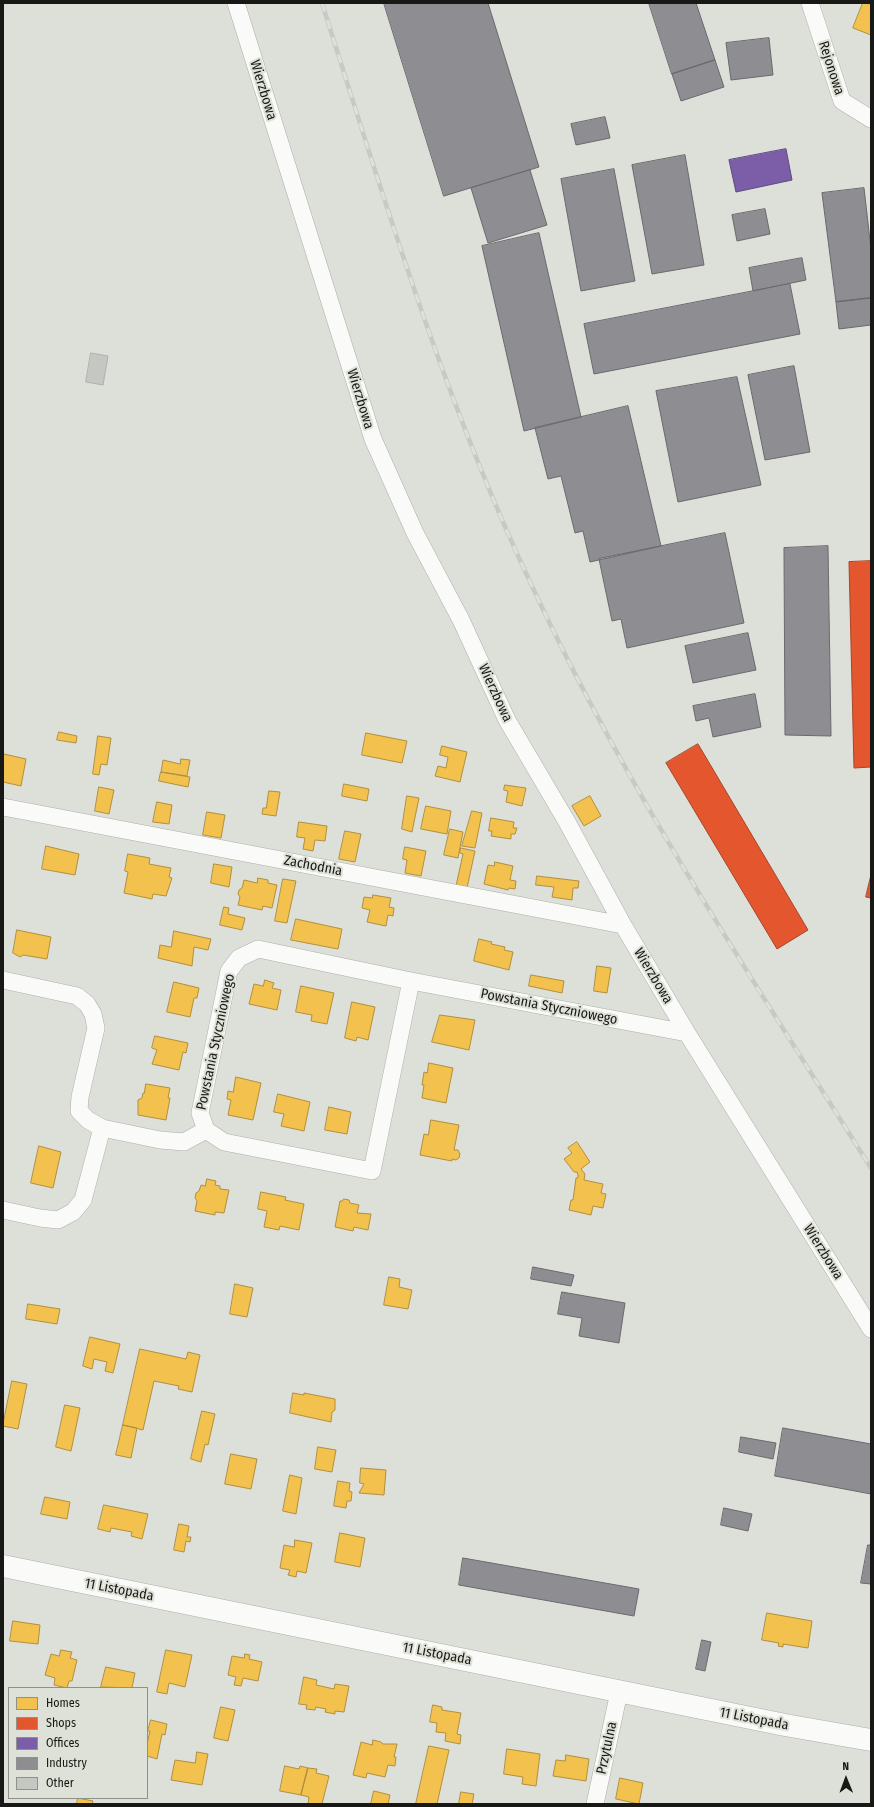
<!DOCTYPE html>
<style>
body{margin:0}
#map{position:relative;width:874px;height:1807px;overflow:hidden;background:#dddfd9;font-family:"Fira Sans Condensed",sans-serif}
canvas{display:block}
.frame{position:absolute;inset:0;border:4px solid #181916;pointer-events:none}
.legend{position:absolute;left:8px;top:1687px;width:140px;height:112px;box-sizing:border-box;background:#dee1d7;border:1px solid #8f918a;margin:0;padding:5px 7px;list-style:none;font-size:12px;color:#181916}
.legend li{display:flex;align-items:center;gap:8px;height:20px}
.legend b{width:20px;border:1px solid #8f918a}
.north{position:absolute;left:826px;top:1759px;width:40px;height:40px;-webkit-text-stroke:3px #dee1d7;paint-order:stroke;rotate:359deg;font-size:11px;font-weight:700;line-height:16px;text-align:center;color:#181916}
.north::after{content:'';display:block;margin:auto;width:14px;height:18px;background:#181916;clip-path:polygon(50% 0,100% 100%,50% 72%,0 100%)}
</style>
<div id="map">
<canvas width="874" height="1807"></canvas>
<div class="frame"></div>
<ul class="legend">
<li><b style="height:11px;background:#f2c14e"></b>Homes</li>
<li><b style="height:11px;background:#e4572e"></b>Shops</li>
<li><b style="height:11px;background:#7b5ea7"></b>Offices</li>
<li><b style="height:11px;background:#8d8d92"></b>Industry</li>
<li><b style="height:11px;background:#c5c7c2"></b>Other</li>
</ul>
<div class="north">N</div>
</div>
<script>
const g = document.querySelector('canvas').getContext('2d');
g.lineJoin = 'round';
function fillPath(path, color) {
  g.fillStyle = color;
  g.fill(path, 'evenodd');
}
function trace(path, color, width, dash) {
  g.strokeStyle = color;
  g.lineWidth = width;
  g.lineCap = dash ? 'butt' : 'round';
  g.setLineDash(dash || []);
  g.stroke(path);
}
function drawText(font, color, halo, rows, align = 'center') {
  g.font = font + ' "Fira Sans Condensed",sans-serif';
  g.lineWidth = 4;
  g.setLineDash([]);
  g.textBaseline = 'middle';
  g.strokeStyle = halo;
  g.fillStyle = color;
  for (const [text, x, y, turn = 0] of rows) {
    g.save();
    g.translate(x, y);
    g.rotate((+turn || 0) * Math.PI / 180);
    g.textAlign = isNaN(turn) ? turn : align;
    if (halo) g.strokeText(text, 0, 0);
    g.fillText(text, 0, 0);
    g.restore();
  }
}
const homes = new Path2D(`
 M863 3 871 4V35L853 28Z
 M59 732 77 736 76 743 57 740Z
 M366 733 407 741 402 763 362 755Z
 M98 736 111 738 107 765 101 764 99 775 93 774Z
 M442 746 467 752 460 782 435 776 438 766 446 768 448 757 440 755Z
 M4 754 26 759 21 786 3 782Z
 M181 759 190 760 187 776 161 772 163 760 180 764Z
 M161 772 190 777 188 787 159 781Z
 M344 784 369 789 367 801 342 796Z
 M505 785 526 788 522 806 506 802 508 791 504 790Z
 M99 787 114 790 109 814 95 811Z
 M269 791 280 792 276 816 262 814 263 808H266Z
 M407 796 419 798 412 832 402 829Z
 M590 796 601 816 584 826 572 806Z
 M157 802 172 805 169 824 153 822Z
 M426 806 451 811 447 834 421 829Z
 M472 811 482 813 475 848 462 846Z
 M207 812 225 815 221 838 203 835Z
 M491 818 514 822 513 828H517L515 834H511V839L491 836 492 831H489Z
 M299 822 327 826 325 841 315 840 313 851 303 849 305 838 297 837Z
 M450 829 463 832 458 858 444 855Z
 M345 831 361 834 355 862 339 859Z
 M46 846 79 854 75 875 42 869Z
 M405 847 426 851 421 876 405 873 407 860 403 859Z
 M461 848 475 851 467 888 456 886 463 854 460 853Z
 M128 854 150 858 149 864 171 868 169 877 172 878 166 896 153 894 152 899 124 893 128 872 125 871Z
 M495 862 513 866 510 880 516 881 515 889 509 888 508 890 484 884 488 865 494 866Z
 M214 864 232 867 229 887 211 883Z
 M537 876 579 881 578 888H573L572 900 552 897 554 887 536 885Z
 M258 878 268 880V883L277 885 272 908 263 906 262 910 238 905 240 897 238 894 239 890 242 888 244 880 257 883Z
 M283 879 296 881 287 923 275 921Z
 M373 895 391 898 389 907 394 908 393 916 388 915 386 926 367 922 370 910 362 908 364 897 372 898Z
 M224 907 229 908 228 914 245 918 242 930 220 925Z
 M296 919 342 929 338 949 291 940Z
 M17 930 51 937 47 959 23 955 20 957 13 953Z
 M174 931 211 939 208 950 194 947 192 966 158 958 160 945 171 947Z
 M479 939 492 942 491 944 505 947 504 950 513 952 509 970 474 961Z
 M597 966 611 968 607 993 594 991Z
 M531 975 564 981 562 993 529 986Z
 M265 980 274 983 272 988 281 990 277 1010 249 1004 254 984 263 986Z
 M174 982 199 988 197 998H194L190 1017 167 1012Z
 M301 986 334 993 327 1024 311 1021 312 1015 296 1012Z
 M352 1002 375 1007 368 1040 357 1037 356 1041 345 1038Z
 M440 1015 475 1020 469 1050 432 1042Z
 M155 1036 188 1043 186 1053 183 1052 179 1070 152 1064 157 1050 152 1048Z
 M429 1063 453 1068 446 1103 422 1098 424 1085H422L424 1072 427 1073Z
 M236 1077 261 1083 253 1120 228 1115 231 1100 227 1099 228 1091 233 1092Z
 M146 1084 170 1088 168 1098H170L166 1120 138 1115V1100L142 1098 143 1093H144Z
 M278 1094 310 1102 304 1131 281 1126 284 1114 274 1112Z
 M329 1107 351 1112 347 1134 325 1130Z
 M431 1120 459 1125 454 1150H458L460 1154 459 1158 456 1160 452 1159V1161L420 1155 424 1134 428 1135Z
 M577 1142 590 1162 581 1169 585 1174 584 1180 603 1184 601 1193 606 1194 603 1208 593 1206 591 1215 569 1210 571 1200H573L576 1178H578V1175L577 1172H574L564 1159 572 1153 568 1148Z
 M39 1146 61 1152 53 1188 31 1183Z
 M207 1179 216 1181 215 1185 220 1186V1189L229 1190 224 1213 215 1212V1215L195 1211 197 1201 195 1198 196 1193 199 1191 201 1185 205 1186Z
 M261 1192 286 1197 285 1200 304 1204 299 1230 280 1226 279 1230 264 1227 267 1211 258 1209Z
 M344 1199 349 1200 350 1203 359 1205 357 1213 371 1214 368 1230 354 1227 353 1231 335 1227 340 1201H342Z
 M389 1277 400 1279 399 1287 412 1290 408 1309 384 1305Z
 M235 1284 253 1288 247 1317 230 1314Z
 M28 1304 60 1309 57 1324 26 1319Z
 M90 1337 120 1344 113 1373 105 1371 107 1362 94 1359 92 1369 83 1366Z
 M140 1349 186 1359 188 1352 200 1355 192 1392 178 1389 179 1386 154 1381 143 1430 123 1425Z
 M12 1381 27 1384 18 1429 3 1426Z
 M293 1393 304 1395V1393L335 1399V1410L332 1412 331 1422 290 1413Z
 M65 1405 80 1408 71 1451 56 1447Z
 M202 1411 215 1414 208 1445 205 1444 201 1462 191 1459Z
 M123 1425 137 1428 131 1458 116 1455Z
 M318 1447 336 1450 332 1472 315 1469Z
 M231 1454 257 1459 251 1489 225 1484Z
 M361 1468 386 1470 384 1495 359 1493 364 1484 360 1483Z
 M290 1475 302 1478 296 1514 283 1511Z
 M338 1481 350 1483 349 1491 352 1492 351 1501H347L346 1508 334 1506Z
 M45 1497 70 1502 67 1519 41 1514Z
 M104 1505 148 1514 142 1539 131 1536 132 1532 111 1528 110 1532 98 1529Z
 M179 1524 189 1526 187 1537H191L190 1542 186 1541 184 1552 174 1550Z
 M340 1533 365 1538 360 1567 335 1562Z
 M295 1540 312 1543 306 1573 297 1571 296 1577 288 1575 290 1570 280 1568 284 1545 294 1547Z
 M767 1613 812 1621 808 1648 783 1644V1647L778 1646 779 1643 762 1640Z
 M13 1621 40 1625 38 1644 10 1641Z
 M61 1650 72 1652 70 1658 77 1660 72 1681H69L67 1688 54 1685 55 1678 45 1675 51 1654 59 1656Z
 M166 1650 192 1655 185 1687 169 1683 167 1694 157 1692Z
 M245 1654 250 1655 249 1659 262 1662 258 1681 243 1678 241 1686 234 1685 236 1677 228 1675 232 1656 244 1658Z
 M106 1667 135 1673 132 1688 101 1687Z
 M304 1677 317 1680 316 1685 334 1689 335 1684 349 1686 344 1712 335 1711V1714L325 1712 326 1709 316 1707 315 1710 306 1709 307 1705 299 1704Z
 M433 1705 442 1707V1710L461 1713 457 1734 461 1735 460 1744 445 1741 446 1733 436 1732 437 1723 430 1722Z
 M221 1707 235 1710 228 1741 214 1738Z
 M151 1720 167 1724 165 1735 162 1734 157 1759 147 1756V1744L150 1731H148Z
 M373 1740 381 1742 383 1744H397L394 1757H396L395 1766 388 1765 385 1777 367 1773 366 1778 353 1775 361 1742 372 1745Z
 M429 1746 449 1750 437 1804H416Z
 M507 1749 540 1754 536 1786 522 1784 523 1777 504 1774Z
 M197 1752 208 1754 202 1785 171 1780 175 1760 195 1763Z
 M566 1755 589 1759 586 1781 553 1776 556 1760 565 1761Z
 M285 1766 299 1769 300 1766 308 1768 301 1795 280 1791Z
 M308 1768 317 1769 316 1773 329 1776 322 1804H308L309 1797 301 1795Z
 M620 1778 643 1783 639 1804 616 1799Z
 M374 1791 390 1795 388 1804H371Z
 M461 1792 474 1794 472 1804H459Z
 M78 1798 93 1801 92 1804H77Z`);
fillPath(homes, '#f2c14e');
trace(homes, '#b18f3d', 1);
const shops = new Path2D(`
 M871 561V767L854 768 849 562Z
 M698 744 808 930 777 949 666 763Z
 M871 875V898L866 897Z`);
fillPath(shops, '#e4572e');
trace(shops, '#a74427', 1);
const offices = new Path2D(`
 M786 149 792 180 736 192 729 160Z`);
fillPath(offices, '#7b5ea7');
trace(offices, '#5d497c', 1);
const industry = new Path2D(`
 M384 3H488L539 167 444 196Z
 M649 3H696L715 60 672 74Z
 M769 38 773 75 731 80 726 43Z
 M715 60 724 87 681 101 672 74Z
 M605 117 610 138 576 145 571 124Z
 M685 155 704 265 652 274 632 165Z
 M614 169 635 281 581 291 561 179Z
 M530 170 547 225 488 243 471 188Z
 M864 188 871 249V298L836 302 822 193Z
 M765 209 770 234 737 241 732 215Z
 M539 233 581 417 524 431 482 246Z
 M802 258 806 280 753 291 749 268Z
 M790 284 800 334 594 374 584 324Z
 M871 298V325L839 329 836 302Z
 M794 366 810 452 765 460 748 375Z
 M737 377 761 485 678 502 656 391Z
 M628 406 661 546 590 562 583 531 575 533 561 476 548 479 535 428Z
 M725 533 744 623 627 648 621 619 612 621 599 559Z
 M828 546 831 736 785 735 784 548Z
 M748 633 756 670 693 683 685 646Z
 M755 694 761 727 713 737 709 718 696 721 693 706Z
 M533 1267 574 1275 571 1286 531 1279Z
 M562 1292 625 1303 619 1343 579 1336 582 1318 558 1314Z
 M783 1428 871 1444V1494L775 1476Z
 M741 1437 776 1443 773 1459 739 1452Z
 M724 1508 752 1514 748 1531 721 1525Z
 M868 1545H871V1584L861 1583Z
 M463 1558 639 1589 634 1616 459 1585Z
 M702 1640 711 1642 705 1671 696 1669Z`);
fillPath(industry, '#8d8d92');
trace(industry, '#6a6a6d', 1);
const building = new Path2D(`
 M91 353 108 356 103 385 86 382Z`);
fillPath(building, '#c5c7c2');
trace(building, '#afb0ac', 1);
const minor = new Path2D(`
 M236 3 373 439 415 533 461 620 507 720 567 822 623 925 687 1033 871 1329
 M810 3 842 101 871 119
 M3 807 623 925
 M3 980 77 996 87 1004 93 1014 96 1028 80 1097 79 1111 88 1120 102 1128
 M411 981 372 1171 224 1142 206 1130 200 1113 229 971 239 958 258 949 411 981 687 1033
 M3 1210 40 1218 58 1220 73 1212 83 1200 102 1128 160 1140 184 1142 206 1130
 M595 1804 619 1692`);
const secondary = new Path2D(`
 M3 1566 785 1725 871 1740`);
trace(minor, '#aeafab', 18);
trace(secondary, '#aeafab', 23);
trace(minor, '#fafaf9', 17);
trace(secondary, '#fafaf9', 22);
const rail = new Path2D(`
 M322 3C384 199 443 397 531 584 626 789 751 977 871 1168`);
trace(rail, '#c8c8c7', 4.5);
trace(rail, '#dee1d7', 3, [9]);
drawText('14px', '#181916', '#dee1d7', [
 ["Rejonowa",831,68,72],
 ["Wierzbowa",263,90,73],
 ["Wierzbowa",360,399,73],
 ["Wierzbowa",495,693,65],
 ["Zachodnia",313,866,11],
 ["Wierzbowa",653,976,59],
 ["Powstania Styczniowego",549,1007,11],
 ["Powstania Styczniowego",216,1042,-78],
 ["Wierzbowa",823,1252,58],
 ["11 Listopada",119,1590,11],
 ["11 Listopada",437,1654,11],
 ["11 Listopada",754,1719,11],
 ["Przytulna",607,1748,-78]
]);
</script>
